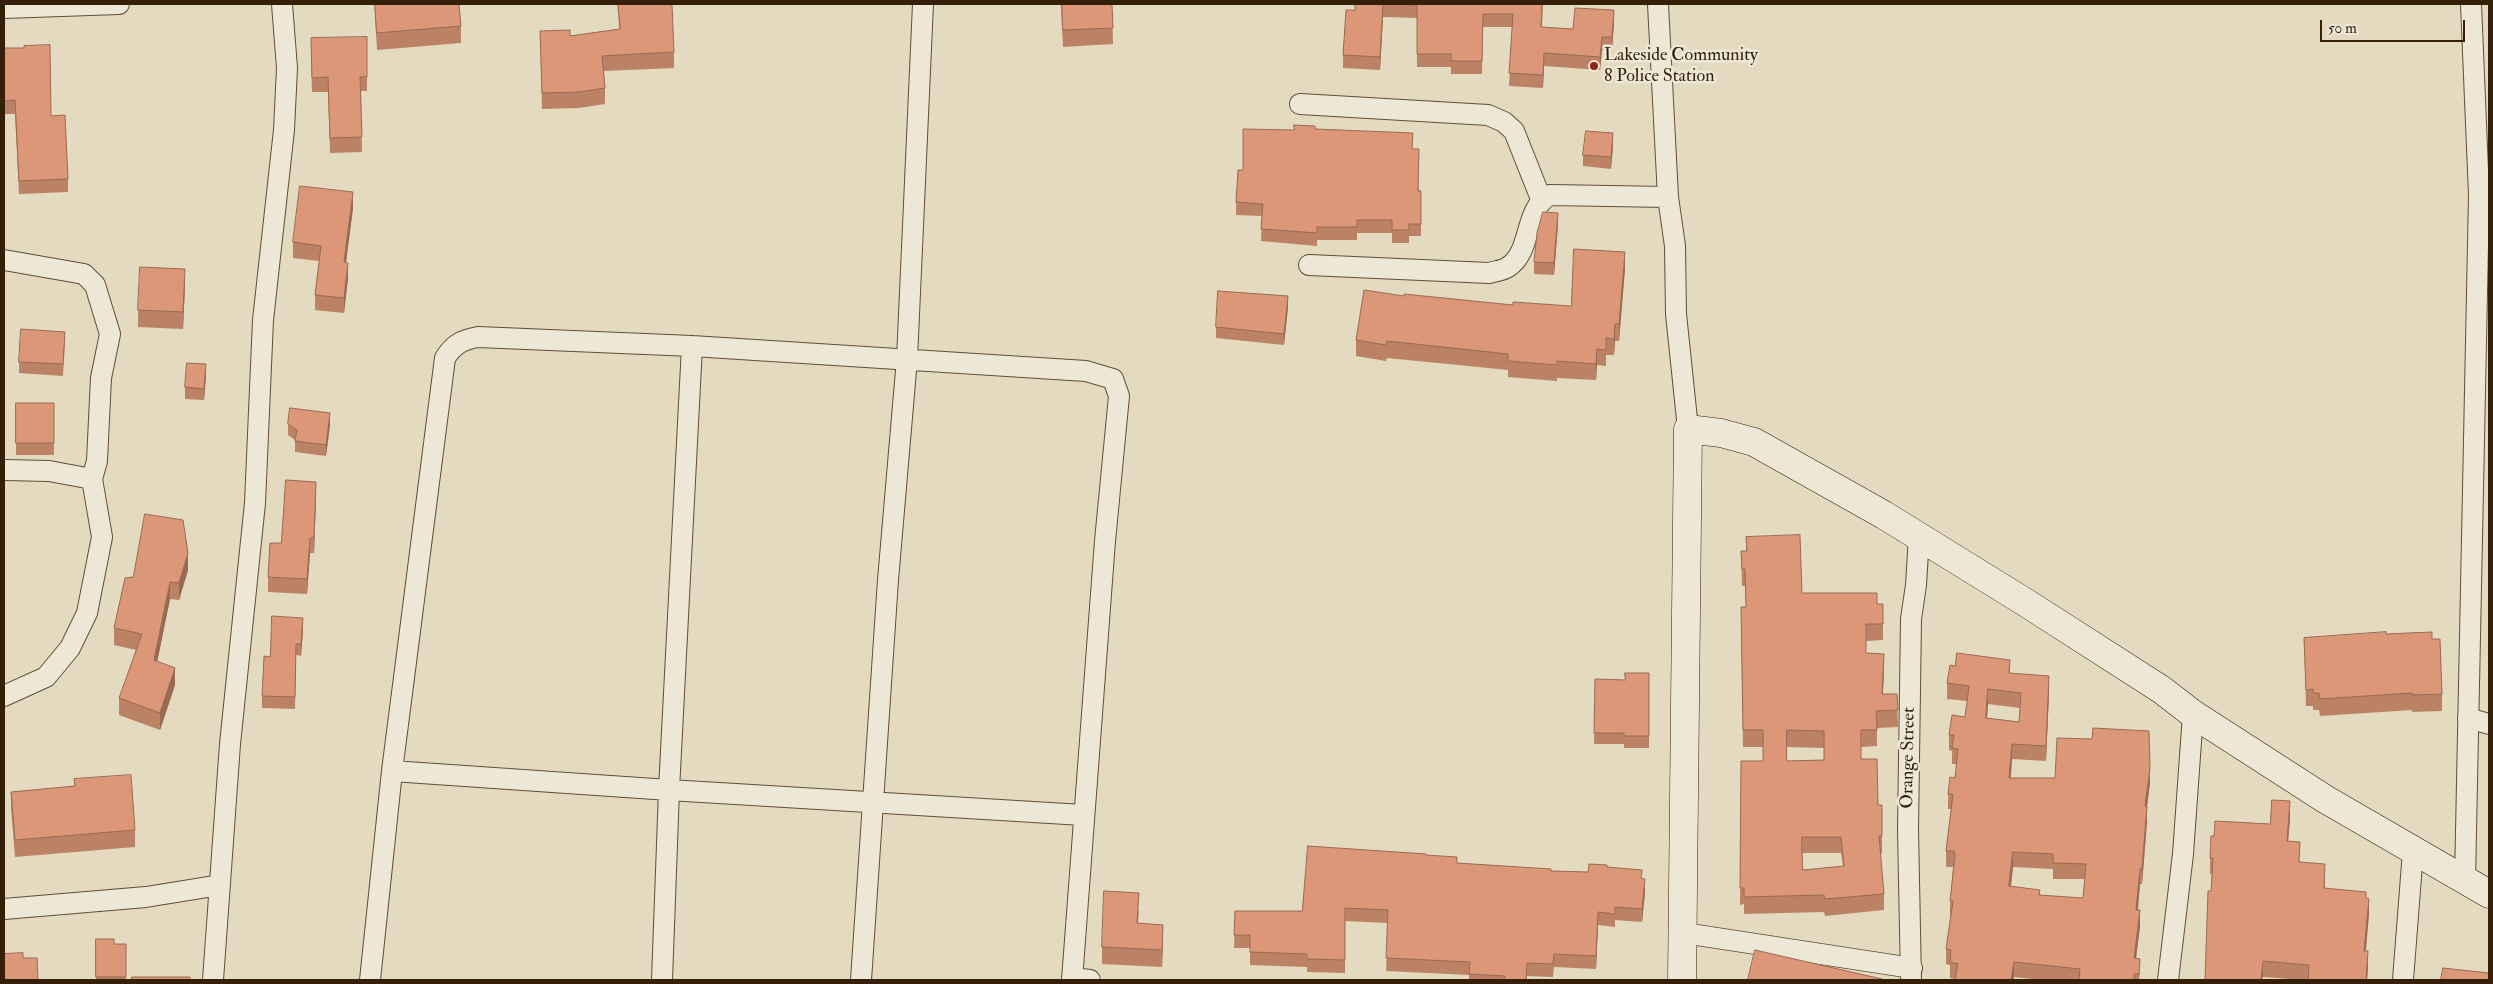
<!DOCTYPE html>
<style>
body{margin:0}
#map{position:relative;width:2493px;height:984px;overflow:hidden;background:#e3dac0;font-family:"IM FELL Double Pica",serif}
canvas{display:block}
.frame{position:absolute;inset:0;border:5px solid #351f08;pointer-events:none}
.scale{position:absolute;left:2320px;top:20px;width:145px;height:22px;box-sizing:border-box;border:2px solid #351f08;border-top:0;padding-left:6px;font-size:15px;line-height:18px;white-space:nowrap;color:#351f08;-webkit-text-stroke:4px #ede7d6;paint-order:stroke}
</style>
<div id="map">
<canvas width="2493" height="984"></canvas>
<div class="frame"></div>
<div class="scale">50 m</div>
</div>
<script>
const g = document.querySelector('canvas').getContext('2d');
g.lineJoin = 'round';
function trace(path, color, width, dash) {
  g.strokeStyle = color;
  g.lineWidth = width;
  g.lineCap = dash ? 'butt' : 'round';
  g.setLineDash(dash || []);
  g.stroke(path);
}
function fillPath(path, color) {
  g.fillStyle = color;
  g.fill(path, 'evenodd');
}
function drawText(font, color, halo, rows, align = 'center') {
  g.font = font + ' "IM FELL Double Pica",serif';
  g.lineWidth = 5;
  g.setLineDash([]);
  g.textBaseline = 'middle';
  g.strokeStyle = halo;
  g.fillStyle = color;
  for (const [text, x, y, turn = 0] of rows) {
    g.save();
    g.translate(x, y);
    g.rotate((+turn || 0) * Math.PI / 180);
    g.textAlign = isNaN(turn) ? turn : align;
    if (halo) g.strokeText(text, 0, 0);
    g.fillText(text, 0, 0);
    g.restore();
  }
}
const street = new Path2D(`
 M1658 4 1668 197 1675 246 1676 314 1688 429
 M4 8 119 4
 M1300 104 1488 115 1504 122 1514 131 1541 199
 M4 260 84 274 95 285 110 334 101 378 97 461 92 479 102 537 87 613 70 648 46 677 4 696
 M1309 265 1489 273C1495 271 1502 271 1508 267 1533 251 1523 209 1550 195L1668 197
 M4 470 49 471 92 479
 M2468 718 2489 724
 M392 771 669 790 1083 815
 M2465 881 2479 195 2471 4
 M4 909 146 897 220 885
 M1684 933 1912 968
 M1072 978 1090 980
 M213 980 230 744 255 503 263 320 284 130 287 68 282 4
 M370 980 392 771 445 358C454 344 462 340 478 337L692 346 1086 371 1113 379 1119 396 1105 541 1072 980
 M662 980 669 790 692 346
 M861 980 888 580 907 359 923 4
 M1911 980 1908 830 1911 619 1916 585 1919 536
 M2168 980 2183 854 2193 714
 M2403 980 2413 851`);
const secondary = new Path2D(`
 M1682 980 1688 429 1721 433 1754 442 1884 515 2028 604 2162 690 2193 714 2325 799 2489 894`);
trace(street, '#604e36', 22);
trace(secondary, '#351f08', 29);
trace(street, '#ede7d6', 20);
trace(secondary, '#ede7d6', 28);
fillPath(new Path2D(`
 M375 4 461 26V43L377 50 375 18Z
 M618 4 674 52V68L604 71 605 88V104L579 108 542 109 540 31 570 36 619 29Z
 M1061 4H1112L1113 44 1063 47Z
 M1355 4H1543L1542 27 1573 29 1614 23 1612 50H1602L1600 70 1544 66 1543 88 1509 86 1512 27H1483L1482 74H1451V67H1417V18L1383 17 1380 70 1343 68V55L1355 10Z
 M367 37V91H361L362 152 330 153 328 92H312L311 52Z
 M4 48 51 116 68 179V192L19 194 15 114H4Z
 M1315 129 1413 149 1419 191H1421V236H1409V243H1392V233H1357V240H1317V246L1261 241 1262 216 1236 215V202L1243 170 1294 130Z
 M1613 145 1611 169 1583 166V155Z
 M353 208 346 262 348 278 344 313 315 310V295L319 261 293 258V242Z
 M1558 224 1554 275 1534 274V262Z
 M1625 268 1619 341H1615L1614 355H1606V366L1597 365 1596 380 1557 378V381L1508 377V370L1387 358 1386 361 1356 356V340L1513 305 1571 306Z
 M185 285 183 329 138 327V310Z
 M1288 307 1284 345 1216 338V327Z
 M65 343 63 376 19 373V362Z
 M206 376 204 400 185 399V387Z
 M16 403H54V455H16Z
 M288 424 330 425 326 456 295 452V440L288 435Z
 M316 497 314 553H310L307 594 268 592V577L281 543Z
 M1746 537 1802 593 1877 604H1883V640L1866 641V653L1884 670 1883 694H1897L1898 727 1877 728V746L1861 747V759L1878 805H1882V853H1880L1884 894V910L1825 916 1824 912 1744 914V904L1740 905 1741 761H1763V747H1743L1741 624 1746 607 1745 586H1742L1741 551H1746ZM1787 747 1824 748V760L1787 761ZM1802 853H1841L1843 866 1803 870Z
 M188 570 179 600 170 599 157 662 175 685 160 730 119 715V698L136 650 114 645V628L125 578Z
 M303 630 301 656 296 655 295 709 262 708V696L270 657Z
 M2386 634 2432 639 2442 694V711L2412 712V710L2320 716 2319 710H2313V706H2306L2304 638Z
 M1955 666 2010 673 2049 692 2046 761 2012 759 2011 778 2150 783 2147 806V822L2142 884H2140L2138 910 2140 926 2136 958 2140 974 2139 980H2042L2014 977V980H1955V979L1950 978V965L1946 964V949L1951 916H1950V901L1953 867H1946V851L1951 809H1948V794L1955 778 1957 764H1952V751L1949 750V735L1965 717 1967 701 1947 699V683ZM1988 704 2020 708 2019 722 1987 718ZM2013 867 2053 869V879H2085L2083 898 2040 895 2011 886Z
 M1649 673V748H1624V744H1594L1595 679 1625 680Z
 M74 779 135 830V847L15 857 11 808V792L74 786Z
 M2290 817 2288 841 2300 862 2325 879V888L2366 898 2369 914 2366 951 2368 967 2367 980H2305L2263 977 2211 891 2212 874H2210V858L2214 836 2270 824Z
 M1426 855 1457 863 1551 871 1588 872 1607 867 1642 878 1645 892 1642 922 1615 920V927L1598 925 1596 969 1554 967 1553 977 1527 976V980H1469V975L1386 971 1388 923 1345 921V973L1307 972V967L1250 965V948H1234L1235 911H1302Z
 M1139 910 1138 923 1163 942 1162 967 1102 964V947Z
 M96 939 114 944H126V980H96Z`), '#bc8266');
fillPath(new Path2D(`
 M1383 4V17L1380 70V57Z
 M1614 10V23L1612 50V37Z
 M1602 37V50L1600 70V57Z
 M1544 53V66L1543 88V75Z
 M1613 133V145L1611 169V157Z
 M353 192V208L344 278V262Z
 M1558 213V224L1554 275V263Z
 M1625 252V268L1619 341V324Z
 M348 263V278L344 313V298Z
 M185 269V285L183 329V312Z
 M1288 296V307L1284 345V334Z
 M1615 324V341L1614 355V339Z
 M1597 349V365L1596 380V364Z
 M206 364V376L204 400V389Z
 M330 413V425L326 456V445Z
 M316 482V497L314 553V538Z
 M310 538V553L307 594V579Z
 M188 553V570L179 600V583Z
 M170 582V599L154 677V660Z
 M303 618V630L301 656V644Z
 M1884 654V670L1882 711V694Z
 M2010 660V675L2009 673Z
 M175 668V685L160 730V713Z
 M2049 676V692L2046 761V746Z
 M1988 689V704L1986 733V718Z
 M2012 744V759L2009 793V778Z
 M2150 768V783L2145 821V806Z
 M2290 801V817L2287 857V841Z
 M2147 806V822L2142 884V869Z
 M2013 852V867L2009 901V886Z
 M2140 869V884L2136 926V910Z
 M1645 879V892L1642 922V909Z
 M2369 899V914L2364 966V951Z
 M2140 910V926L2134 974V958Z
 M1598 912V925L1596 969V956Z
 M1163 925V942L1162 967V950Z
 M2368 951V967L2367 980H2366Z
 M2263 961V977L2262 980H2261Z
 M2014 962V980H2011Z`), '#996a53');
const building = new Path2D(`
 M375 4H459L461 26 377 33Z
 M618 4H672L674 52 602 56 605 88 579 92 542 93 540 31 570 30V36L620 29Z
 M1062 4H1112L1113 28 1063 30Z
 M1355 4H1542L1541 27 1573 29 1575 8 1614 10 1612 37H1602L1600 57 1544 53 1543 75 1509 73 1513 14H1483L1482 61H1451V54H1417V5L1383 4 1380 57 1343 55 1346 10H1355Z
 M367 37V77H360L362 137 330 138 328 77 312 78 311 38Z
 M50 45 51 116 65 115 68 179 19 181 15 100 4 101V48H24V46Z
 M1294 125 1315 126V129L1413 133 1412 149H1419L1418 191H1421V224H1409V230H1392V220H1357V227H1317V233L1261 229 1263 204 1236 202 1238 170H1243V129L1294 130Z
 M1586 131 1613 133 1611 157 1583 155Z
 M300 186 353 192 344 262 348 263 344 298 315 295 321 246 293 242Z
 M1543 212 1558 213 1554 263 1534 262 1537 233Z
 M1574 249 1625 252 1619 324H1615L1614 339 1606 338V350L1597 349 1596 364 1557 361V365L1508 361V354L1387 341 1386 345 1356 340 1364 290 1404 296V294L1513 305V302L1571 306Z
 M140 267 185 269 183 312 138 310Z
 M1218 291 1288 296 1284 334 1216 327Z
 M21 329 65 332 63 364 19 362Z
 M187 363 206 364 204 389 185 387Z
 M16 403H54V443H16Z
 M290 408 330 413 326 445 295 441 297 430 288 424Z
 M286 480 316 482 314 538H310L307 579 268 577 270 543H281Z
 M145 514 183 520 188 553 179 583 170 582 154 660 175 668 160 713 119 698 142 634 114 628 125 578 133 577Z
 M1800 535 1802 593H1877V604H1883V624H1866V653L1884 654 1882 694H1897L1898 710 1876 711 1877 730H1861V759H1877L1878 805H1882V836H1879L1884 894 1825 899 1824 895 1744 897V888H1740L1741 761H1763V730H1743L1741 607H1746L1745 569H1742L1741 551H1747L1746 537ZM1787 730 1824 731V760L1787 761ZM1802 837H1841L1844 866 1803 870Z
 M272 616 303 618 301 644H296L295 697 262 696 264 656 270 657Z
 M2386 632V634L2432 632V639H2440L2442 694 2412 695V693L2320 699 2319 693H2313V689L2306 690 2304 638Z
 M1957 653 2010 660 2009 673 2049 676 2046 746 2012 744 2009 778H2055L2057 738 2092 739 2093 728 2149 731 2150 768 2145 806H2147L2142 869H2140L2136 910H2140L2134 958 2140 959 2139 974H2134V980H2079L2080 969 2014 962 2011 980H1955L1958 964 1950 962 1951 950 1946 949 1953 901H1950L1955 856 1954 851H1946L1953 794H1948L1950 777 1955 778 1958 749 1952 748 1954 735H1949L1952 715 1965 717 1969 686 1947 683 1950 665 1955 666ZM1988 689 2021 693 2019 722 1986 718ZM2013 852 2053 854V863L2086 864 2083 898 2039 895 2040 890 2009 886Z
 M1625 673H1649V736H1624V733H1594L1595 679 1625 680Z
 M131 775 135 830 15 840 11 792 75 786 74 779Z
 M2272 800 2290 801 2287 841 2300 842 2299 862 2325 864 2324 888 2366 892V898L2369 899 2364 951H2368L2366 980H2308L2309 965 2263 961 2261 980H2205L2208 891H2211L2213 858H2210L2211 836H2214L2215 821 2270 824Z
 M1308 846 1426 854V855L1457 857V863L1551 869V871L1588 872 1589 864 1607 865V867L1642 870 1641 878 1645 879 1642 909 1615 907V914L1598 912 1596 956 1554 954 1553 964 1527 963 1526 980H1504L1505 976 1469 974 1470 962 1386 958 1388 910 1345 908V960L1307 959V954L1250 952V935H1234L1235 911H1302Z
 M1104 891 1139 893 1137 923 1163 925 1162 950 1102 947Z
 M96 939H114V944H126V977H96Z
 M1755 950 1882 979 1881 980H1748Z
 M23 953V958H37L38 980H4V954Z
 M2443 968 2489 973V980H2441Z
 M132 977H190V980H132Z`);
fillPath(building, '#db9777');
trace(building, '#996a53', 1);
for (const [x, y, r, color] of [
 [1594,66,5,"#8f2418"]
]) {
  const dot = new Path2D();
  dot.arc(x, y, r, 0, 2 * Math.PI);
  g.fillStyle = color;
  g.fill(dot);
  trace(dot, '#ede7d6', 2);
}
drawText('18px', '#351f08', '#ede7d6', [
 ["Lakeside Community",1604,56],
 ["8 Police Station",1604,77]
], 'left');
drawText('18px', '#351f08', '#ede7d6', [
 ["Orange Street",1909,758,-89]
]);
</script>
